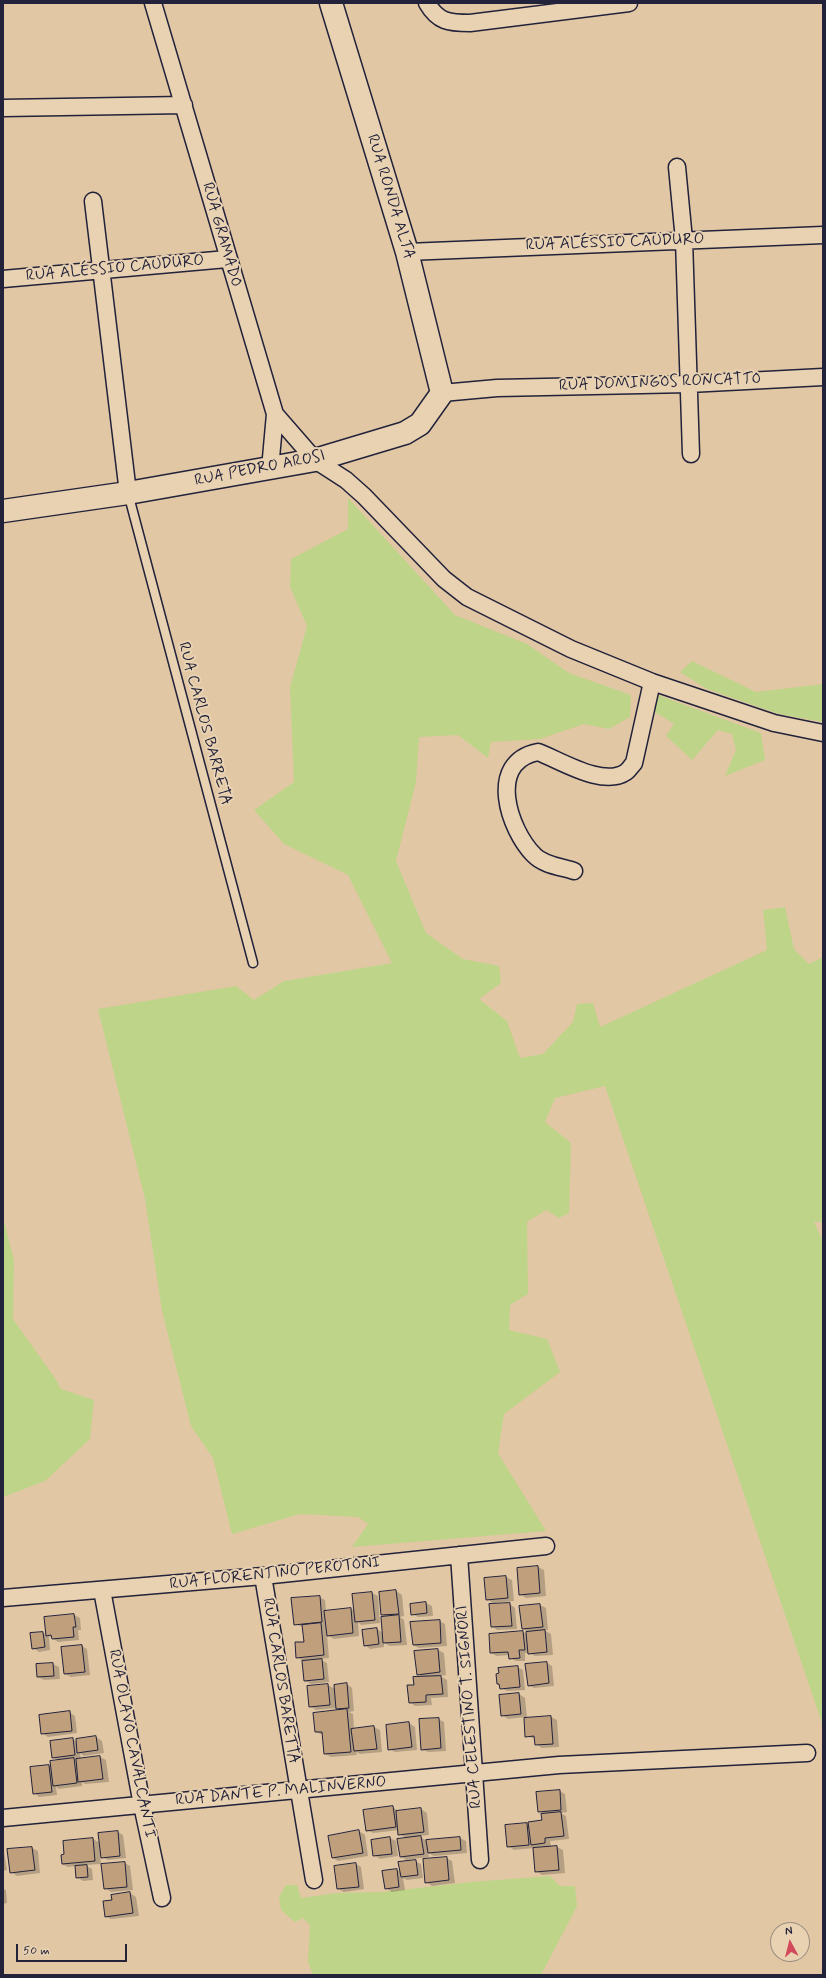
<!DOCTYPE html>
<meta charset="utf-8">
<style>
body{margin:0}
#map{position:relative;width:826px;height:1978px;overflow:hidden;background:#e2c7a4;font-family:Mynerve,sans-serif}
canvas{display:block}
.frame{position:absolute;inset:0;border:4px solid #22223b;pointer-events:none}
.north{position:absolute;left:770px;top:1922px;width:40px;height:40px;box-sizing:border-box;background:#e9d2b1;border:1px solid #998c82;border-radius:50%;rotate:353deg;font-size:11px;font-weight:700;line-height:16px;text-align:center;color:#22223b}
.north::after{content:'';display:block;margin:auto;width:14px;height:18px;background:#d1495b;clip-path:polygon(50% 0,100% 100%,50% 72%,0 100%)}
.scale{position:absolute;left:16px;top:1944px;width:111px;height:18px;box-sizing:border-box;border:2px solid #22223b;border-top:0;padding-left:5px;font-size:12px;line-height:14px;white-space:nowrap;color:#22223b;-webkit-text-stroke:3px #e9d2b1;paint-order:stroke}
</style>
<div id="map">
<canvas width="826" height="1978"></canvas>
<div class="frame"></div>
<div class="north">N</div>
<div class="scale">50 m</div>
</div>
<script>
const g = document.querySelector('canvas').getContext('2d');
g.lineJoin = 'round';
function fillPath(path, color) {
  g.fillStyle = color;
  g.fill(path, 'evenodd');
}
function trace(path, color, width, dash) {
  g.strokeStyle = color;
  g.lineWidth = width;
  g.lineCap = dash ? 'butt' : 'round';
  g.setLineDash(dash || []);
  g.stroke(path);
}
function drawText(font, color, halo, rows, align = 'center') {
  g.font = font + ' Mynerve,sans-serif';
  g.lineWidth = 4;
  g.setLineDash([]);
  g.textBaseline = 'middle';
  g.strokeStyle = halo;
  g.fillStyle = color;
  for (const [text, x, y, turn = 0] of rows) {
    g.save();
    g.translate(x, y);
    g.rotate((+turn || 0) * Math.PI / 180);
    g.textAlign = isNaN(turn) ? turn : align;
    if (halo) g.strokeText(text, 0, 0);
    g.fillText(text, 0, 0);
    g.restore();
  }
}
fillPath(new Path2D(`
 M348 498 455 615 527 644 569 673 631 695 630 717 609 729 584 724 540 739 491 742 488 758 458 735 419 737 416 782 396 861 426 933 463 959 499 966 501 983 479 999 507 1021 520 1058 543 1054 573 1022 577 1004 593 1003 600 1027 767 950 763 910 785 907 794 949 809 964 823 957V1222H814L823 1241V1726L605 1086 555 1098 545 1122 571 1143 569 1213 559 1218 546 1210 527 1222 528 1294 510 1305 509 1330 547 1339 560 1372 504 1414 498 1453 546 1531 352 1547 368 1524 358 1517 300 1514 232 1534 213 1458 191 1426 162 1311 145 1199 98 1009 236 986 254 1000 284 981 392 963 348 875 284 844 254 810 294 782 290 687 307 626 290 587 291 559 348 529Z
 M692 661 756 692 823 684V722L779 714 707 689 680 672Z
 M658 695 761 733 765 760 725 776 736 750 732 734 718 730 692 760 666 736 674 724 652 710Z
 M3 1217 14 1260 13 1319 55 1378 61 1389 94 1400 90 1439 45 1481 3 1497Z
 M550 1876 560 1886H575L577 1906 541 1975H313L308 1962 310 1925 303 1918 295 1922 281 1910 279 1897 286 1885H297L301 1898 337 1893 383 1892 471 1882Z`), '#bed489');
fillPath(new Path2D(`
 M538 1567 544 1570 546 1596 526 1598 520 1594Z
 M506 1577 512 1580 514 1601 493 1603 487 1599Z
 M396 1591 402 1595 404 1616 400 1617 404 1620 407 1645 390 1646 384 1643V1647L370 1649 365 1645 377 1629 383 1633 387 1617 382 1615 380 1593Z
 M372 1593 378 1596 380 1623 361 1625 358 1622 359 1636 334 1639 327 1635 329 1658 320 1659 327 1663 329 1682 311 1684 305 1681 303 1661 297 1657 305 1642 303 1627 295 1624 319 1597 325 1600 326 1611 351 1609 355 1611Z
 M426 1603 432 1606 433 1616 418 1617 412 1614Z
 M510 1604 515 1608 517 1629 497 1630 492 1626Z
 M540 1605 546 1608 548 1630H544L551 1634 553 1655 535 1656 529 1653H525V1661H516L510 1658V1655L497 1656 491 1653 523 1632 527 1634 530 1633 523 1629 520 1607Z
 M74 1615 80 1618 81 1630H78L79 1640 58 1642 49 1636 50 1650 39 1652 33 1648 31 1634 43 1633 47 1635Z
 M439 1621 445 1624 447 1646 419 1648 413 1645Z
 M82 1646 87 1649 90 1675 71 1677 65 1674Z
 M438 1650 444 1653 446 1675 440 1676 447 1680 448 1697 431 1698 432 1705 415 1706 410 1702 415 1686 424 1678 418 1674Z
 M547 1663 552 1666 554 1686 534 1688 528 1685Z
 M53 1664 59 1667 60 1679 44 1680 38 1677Z
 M517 1667 523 1670 525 1690 507 1691 501 1688Z
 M347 1684 352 1688 354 1711 349 1712 353 1714 354 1729 374 1727 380 1730 382 1752 360 1754 356 1752 357 1755 331 1757 325 1754 323 1735 316 1732 341 1711 337 1708 316 1710 310 1706 328 1685 335 1689Z
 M519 1694 525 1698 527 1718 551 1717 557 1720 559 1747 542 1748 536 1744V1739L526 1736 525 1717 508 1719 502 1715Z
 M69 1712 75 1716 77 1733 48 1737 42 1733Z
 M438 1719 444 1722 446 1751 428 1752 422 1749Z
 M409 1723 415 1727 417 1750 395 1752 389 1749 387 1726Z
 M96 1737 102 1741 104 1753 84 1756 80 1753 81 1760 100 1757 106 1760 109 1782 85 1784 82 1782V1786L59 1789 56 1787 57 1795 39 1797 34 1793 49 1766 51 1767 59 1761 53 1757 73 1739 77 1742V1740Z
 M559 1791 565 1794 567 1812 560 1813 566 1816 569 1839 550 1841 551 1847H557L563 1850 565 1873 542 1875 536 1871 534 1848 514 1850 508 1846 526 1824 529 1825 543 1821 545 1815 539 1811Z
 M393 1807 399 1812 421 1809 427 1813 429 1835 419 1836 427 1841 460 1838 466 1841 467 1853 434 1856 428 1853 429 1857 406 1860 400 1856 408 1839 399 1834V1830L373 1833 367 1830Z
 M359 1831 365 1835 368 1856 338 1861 333 1858Z
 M118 1832 123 1835 126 1858 108 1860 100 1856 101 1864 85 1865 92 1869 93 1880 83 1881 77 1877 76 1866 68 1867 62 1864 93 1839 100 1843Z
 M390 1838 396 1841 398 1856 380 1859 374 1855Z
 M3 1846 7 1870 3 1871Z
 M32 1848 38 1851 40 1873 17 1876 11 1872Z
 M446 1858 452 1861 455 1883 432 1886 426 1882Z
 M415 1861 421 1864 423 1878 407 1880 403 1878 405 1890 392 1892 386 1888 397 1870 401 1872Z
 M125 1863 130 1866 133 1890 111 1892 105 1888Z
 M356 1864 361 1867 364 1889 344 1892 338 1889Z
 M3 1889 6 1890 7 1903 3 1904Z
 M130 1893 136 1897 139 1916 111 1919 105 1916 113 1901Z`), '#0003');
const building = new Path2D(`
 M538 1566 540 1593 519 1595 517 1568Z
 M506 1576 508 1598 486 1600 484 1578Z
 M396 1590 399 1614 381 1615 379 1592Z
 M372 1592 375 1620 355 1622 352 1594Z
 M320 1596 322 1622 294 1625 291 1598Z
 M426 1602 427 1613 411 1615 410 1604Z
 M510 1603 512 1626 491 1627 489 1604Z
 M540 1604 543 1627 522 1629 519 1606Z
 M351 1608 353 1633 327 1636 324 1611Z
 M74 1614 76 1627H73L74 1637 52 1639 51 1635 46 1636 44 1617Z
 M399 1615 401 1642 383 1643 381 1617Z
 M440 1620 441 1643 413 1645 410 1622Z
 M321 1623 324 1655 296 1658 295 1642H304L302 1625Z
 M377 1628 379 1644 364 1646 362 1630Z
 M545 1630 547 1652 528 1654 526 1632Z
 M523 1631 525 1650H519L520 1658 509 1659 508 1652 490 1653 489 1634Z
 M43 1632 45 1647 32 1649 30 1633Z
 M82 1645 85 1672 64 1674 61 1647Z
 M438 1649 440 1672 417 1675 414 1651Z
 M322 1659 324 1679 304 1681 302 1661Z
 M547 1662 549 1683 528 1686 525 1664Z
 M53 1663 54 1676 37 1677 36 1664Z
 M518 1666 520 1687 500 1689 499 1684H497L496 1674 499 1673 498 1668Z
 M441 1676 443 1694 426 1695V1702L409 1703 407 1685H414L413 1677Z
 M347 1683 349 1708 336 1709 334 1685Z
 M328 1684 330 1705 309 1707 307 1686Z
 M519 1693 521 1714 501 1716 499 1695Z
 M347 1709 351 1752 324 1754 322 1732H315L313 1713Z
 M70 1711 72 1731 41 1734 39 1715Z
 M551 1716 553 1744 535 1745 534 1736 525 1737 524 1718Z
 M439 1718 441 1748 421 1750 419 1719Z
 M409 1722 412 1747 388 1750 386 1725Z
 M374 1726 377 1749 354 1751 351 1729Z
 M96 1736 98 1750 77 1753 76 1739Z
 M73 1738 75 1755 52 1758 50 1741Z
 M100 1756 103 1779 78 1782 76 1759Z
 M74 1758 77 1783 53 1786 50 1761Z
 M49 1765 52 1792 33 1794 30 1767Z
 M560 1790 561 1810 538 1812 536 1792Z
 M393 1806 396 1827 366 1831 363 1810Z
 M421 1808 424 1832 398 1835 396 1811Z
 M561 1812 564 1836 545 1838V1843L531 1845 528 1822 542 1820 541 1814Z
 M527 1823 529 1845 507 1847 505 1825Z
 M359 1830 363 1853 332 1858 328 1836Z
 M118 1831 120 1856 101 1858 98 1833Z
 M421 1836 424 1854 400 1857 397 1839Z
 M390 1837 392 1854 373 1856 371 1840Z
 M460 1837 461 1850 428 1853 426 1840Z
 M93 1838 95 1861 62 1864 61 1855 64 1854 63 1841Z
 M557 1846 559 1870 535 1872 533 1848Z
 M32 1847 35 1870 10 1873 7 1849Z
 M447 1857 449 1880 425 1883 423 1859Z
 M416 1860 418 1875 401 1877 398 1862Z
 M125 1862 127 1887 104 1889 101 1864Z
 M356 1863 359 1887 337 1889 334 1866Z
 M87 1865 88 1877 76 1878 75 1866Z
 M397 1869 399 1887 385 1889 382 1871Z
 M130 1892 133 1913 105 1917 103 1901 112 1900 111 1895Z`);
fillPath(building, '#c09f7d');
trace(building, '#22223b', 1);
const lane = new Path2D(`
 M128 493 253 963`);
const street = new Path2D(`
 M153 3 275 414 270 469
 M427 3C438 22 449 23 470 23L629 3
 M3 108 184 105
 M677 167 684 240 691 454
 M93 201 128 493
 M407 252 823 235
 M3 279 227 259
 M442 393 497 388 689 384 823 377
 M275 414 315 460 346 480 364 496 444 579 467 597 571 649 652 682 774 723 823 733
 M574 871C562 867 543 865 534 855 509 830 486 762 538 752 560 760 603 788 626 772 629 770 631 766 634 763L652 682
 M459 1555 480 1860
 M263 1576 314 1880
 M102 1590 142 1805 162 1898
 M3 1598 263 1576 546 1546
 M3 1818 559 1765 807 1753`);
const secondary = new Path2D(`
 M3 511 128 493 315 460 405 433 420 424 442 393 407 252 331 3`);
trace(lane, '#22223b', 11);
trace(street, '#22223b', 19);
trace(secondary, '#22223b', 25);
trace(lane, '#e9d2b1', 8);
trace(street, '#e9d2b1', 16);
trace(secondary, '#e9d2b1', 22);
drawText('16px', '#22223b', '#e9d2b1', [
 ["RUA RONDA ALTA",390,197,73],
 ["RUA GRAMADO",221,235,74],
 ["RUA ALÉSSIO CAUDURO",615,243,-2],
 ["RUA ALÉSSIO CAUDURO",115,269,-5],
 ["RUA DOMINGOS RONCATTO",660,383,-2],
 ["RUA PEDRO AROSI",260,469,-11],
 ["RUA CARLOS BARRETA",204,724,75],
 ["RUA FLORENTINO PEROTONI",275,1574,-6],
 ["RUA CARLOS BARETTA",280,1681,81],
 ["RUA CELESTINO T. SIGNORI",470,1707,-94],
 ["RUA OLAVO CAVALCANTI",131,1744,79],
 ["RUA DANTE P. MALINVERNO",281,1792,-5]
]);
</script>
